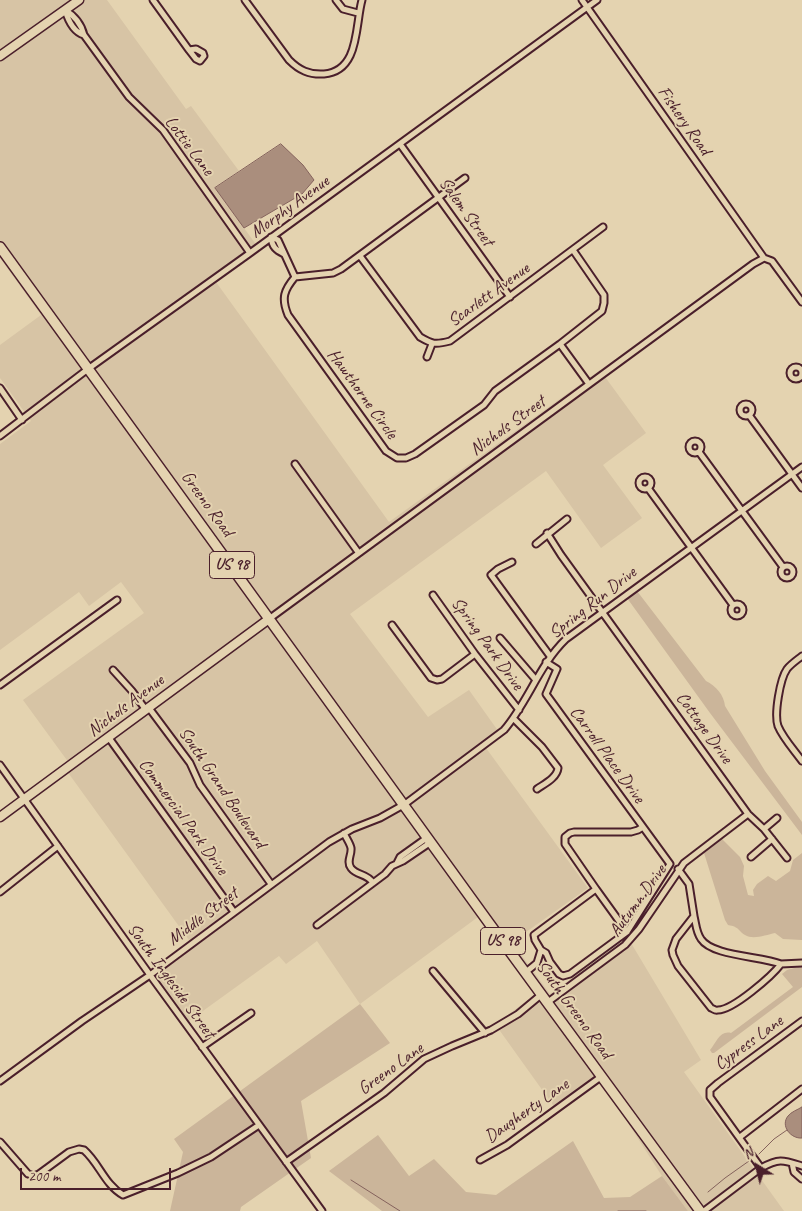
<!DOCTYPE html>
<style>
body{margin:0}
#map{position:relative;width:802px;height:1211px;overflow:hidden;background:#e4d3b0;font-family:Caveat,sans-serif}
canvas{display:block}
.north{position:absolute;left:732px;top:1141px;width:50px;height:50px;-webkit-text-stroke:4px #e4d3b0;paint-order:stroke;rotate:324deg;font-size:14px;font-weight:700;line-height:20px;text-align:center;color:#4a1f2b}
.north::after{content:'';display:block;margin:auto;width:18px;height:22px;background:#4a1f2b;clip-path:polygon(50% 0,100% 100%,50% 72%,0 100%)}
.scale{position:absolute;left:20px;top:1168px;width:151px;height:22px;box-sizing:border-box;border:2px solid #4a1f2b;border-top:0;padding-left:6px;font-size:15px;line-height:18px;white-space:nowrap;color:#4a1f2b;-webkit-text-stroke:4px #e4d3b0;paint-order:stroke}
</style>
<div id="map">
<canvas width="802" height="1211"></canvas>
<div class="north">N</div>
<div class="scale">200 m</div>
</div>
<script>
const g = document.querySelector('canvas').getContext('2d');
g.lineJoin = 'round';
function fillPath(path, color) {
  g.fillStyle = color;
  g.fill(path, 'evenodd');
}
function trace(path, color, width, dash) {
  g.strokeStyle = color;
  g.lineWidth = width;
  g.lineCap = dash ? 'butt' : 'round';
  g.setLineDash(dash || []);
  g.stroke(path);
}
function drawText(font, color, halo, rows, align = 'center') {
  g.font = font + ' Caveat,sans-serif';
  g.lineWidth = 4;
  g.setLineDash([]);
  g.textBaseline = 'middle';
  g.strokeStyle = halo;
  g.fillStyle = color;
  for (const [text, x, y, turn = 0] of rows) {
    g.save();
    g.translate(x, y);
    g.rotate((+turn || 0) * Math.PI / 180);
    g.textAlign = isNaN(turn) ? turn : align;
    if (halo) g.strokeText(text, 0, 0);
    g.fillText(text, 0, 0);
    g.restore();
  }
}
fillPath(new Path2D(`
 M0 0H107L186 109 191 106 239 171 215 188 260 250 216 282 389 522 600 370 646 433 603 465 642 518 601 548 546 471 350 614 428 717 469 690 501 735 486 748 588 888 512 942 550 994 628 938 701 1060 684 1072 784 1211H688L662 1176 601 1081 558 1112 495 1024 535 995 478 917 360 1004 317 941 286 964 279 956 189 1021 156 975 194 947 64 767 69 763 23 700 144 613 121 582 89 606 79 592 0 650V444L31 421 0 378V345L41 315 0 258Z`), '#d7c4a5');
fillPath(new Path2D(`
 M637 591 706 681C716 686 724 695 725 706L765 771 802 822V835L710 713 627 598Z
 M722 839 740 857 744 866 743 876 748 895 754 896 753 890 757 884 768 876 776 881 790 871 793 860 802 853V940L783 939 775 933C766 935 753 940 745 935 738 931 740 927 728 925L725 920 704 853Z
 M802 966V987L714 1053H712L710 1050C716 1043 720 1030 731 1033L793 987 782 974 787 970Z
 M360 1004 390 1043 301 1101 311 1158 241 1207 240 1211H170L183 1152 174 1139Z
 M378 1135 409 1176 434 1159 466 1192 496 1195 573 1141 604 1198 630 1197 662 1176 688 1211H382L329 1171Z`), '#cbb59a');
const water = new Path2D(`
 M281 144 303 165 314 180 302 194 244 228 215 188Z
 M802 1107V1138C791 1139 780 1126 788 1116 791 1112 797 1110 802 1107Z`);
fillPath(water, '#aa8e7d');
trace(water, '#84625c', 1);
trace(new Path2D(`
 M759 1154 774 1139 787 1130
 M351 1180 400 1211
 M708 1192 725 1178 749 1161
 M618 1211H646`), '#84625c', 1);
const street = new Path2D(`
 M153 0 189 50
 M245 0 289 60C299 70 309 75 324 74 360 71 355 25 362 0
 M336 0 343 9 358 13
 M582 0 764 258
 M65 10C75 16 81 23 84 35L129 97 163 130 250 253
 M65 10C68 20 73 32 84 35
 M196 49 203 53 204 56 200 61 196 59 189 50Z
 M400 144 510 297
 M284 254C276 250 272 247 271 237L278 240 295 277C284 290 281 298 288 315L386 451 397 458H406L415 454 484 405 495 391 560 344 602 311 604 303V295L573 250
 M360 256 420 337C432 344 435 345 450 341L603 227
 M764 258 772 261 802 302
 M295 277 333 273 341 269 465 178
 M560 344 589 384
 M427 357 432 344
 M790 373a6 6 0 1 1 12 0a6 6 0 1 1-12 0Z
 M0 388 22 420
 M740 410a6 6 0 1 1 12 0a6 6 0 1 1-12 0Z
 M749 415 802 488
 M0 436 88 369 250 253 597 0
 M689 447a6 6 0 1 1 12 0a6 6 0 1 1-12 0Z
 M699 452 783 567
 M295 464 358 552
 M639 483a6 6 0 1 1 12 0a6 6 0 1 1-12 0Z
 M648 488 733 605
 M547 533 561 555 748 814 764 829 787 858
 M536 544 567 519
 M512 562 498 569 491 575 550 656
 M781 572a6 6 0 1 1 12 0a6 6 0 1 1-12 0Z
 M433 595 475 654 519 710
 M731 610a6 6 0 1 1 12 0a6 6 0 1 1-12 0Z
 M269 619 753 264 764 258
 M392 625 431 678 437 680 442 679 475 654
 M500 638 536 680
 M802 656C797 660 791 664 787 669 780 679 774 714 778 726 783 738 794 750 802 761
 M546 662 557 669 546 694 670 864 627 932 570 974 563 976 559 974 550 962 546 953 541 950 535 940 534 935 596 889 565 844V837L570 833 574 832H631L638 830 643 827
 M113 670 132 691 146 710
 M0 685 117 600
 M149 708 190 763 200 785 271 884
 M514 719 542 747 558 768C557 778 544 784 537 789
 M109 738 234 912
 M0 765 150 975 322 1211
 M764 829 777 818
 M344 833C346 838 350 843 351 848 352 855 346 861 351 868 357 876 367 873 373 883
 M751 857 772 839
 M397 863 400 857 428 837
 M678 869 689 884 694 916 676 939 672 950 673 955 678 966 711 1008C714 1009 715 1011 718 1010 733 1010 772 976 781 964L802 963
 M596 889 627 932
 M0 892 58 846
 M694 916C696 924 696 932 701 939 712 956 760 956 781 964
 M317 925 385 874 392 866 403 861 431 842
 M433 971 485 1033
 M526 972 537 963 541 950
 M548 1002 625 945 639 929 684 863 748 814
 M202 1047 251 1013
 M0 1081 82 1021 150 975 329 842 352 829 380 818 405 804 504 730C528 702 539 665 566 639L802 467
 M740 1137 802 1089
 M0 1142 28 1174 34 1176 39 1174 69 1152 79 1149 84 1150C99 1163 105 1185 123 1195L178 1173 211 1157 259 1125
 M480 1160 507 1145 602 1076
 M286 1162 384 1093 424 1059 452 1046 491 1030 518 1014 542 994
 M792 1163 794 1172 802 1179
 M761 1168 710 1097V1090L718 1083 802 1021
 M704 1211 761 1168C779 1158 783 1160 802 1166`);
const secondary = new Path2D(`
 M0 56 79 0
 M0 817 269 619`);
const primary = new Path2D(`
 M0 247 489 923 700 1211`);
trace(street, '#4a1f2b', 9);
trace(secondary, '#4a1f2b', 11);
trace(primary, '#4a1f2b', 12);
trace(street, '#e4d3b0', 5);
trace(secondary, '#e4d3b0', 8);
trace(primary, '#e4d3b0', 9);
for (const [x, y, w] of [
 [232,565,45],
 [503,941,45]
]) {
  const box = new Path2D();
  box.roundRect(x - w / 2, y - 13.5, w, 27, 4);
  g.fillStyle = '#e4d3b0';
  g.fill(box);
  trace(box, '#4a1f2b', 1);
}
drawText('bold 16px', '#4a1f2b', null, [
 ["US 98",232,565],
 ["US 98",503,941]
]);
drawText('18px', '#4a1f2b', '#e4d3b0', [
 ["Fishery Road",684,121,55],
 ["Lottie Lane",189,146,53],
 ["Morphy Avenue",290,207,-36],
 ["Salem Street",466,212,54],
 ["Scarlett Avenue",489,295,-36],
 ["Hawthorne Circle",362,394,54],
 ["Nichols Street",508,426,-36],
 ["Greeno Road",207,504,54],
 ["Spring Run Drive",593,603,-38],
 ["Spring Park Drive",487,644,54],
 ["Nichols Avenue",126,706,-37],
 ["Cottage Drive",704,728,54],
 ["Carroll Place Drive",607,755,54],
 ["South Grand Boulevard",222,788,56],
 ["Commercial Park Drive",183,817,54],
 ["Autumn Drive",638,901,-54],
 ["Middle Street",203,917,-37],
 ["South Ingleside Street",171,981,54],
 ["South Greeno Road",574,1010,54],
 ["Cypress Lane",749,1043,-36],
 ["Greeno Lane",391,1069,-36],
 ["Daugherty Lane",527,1111,-35]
]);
</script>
